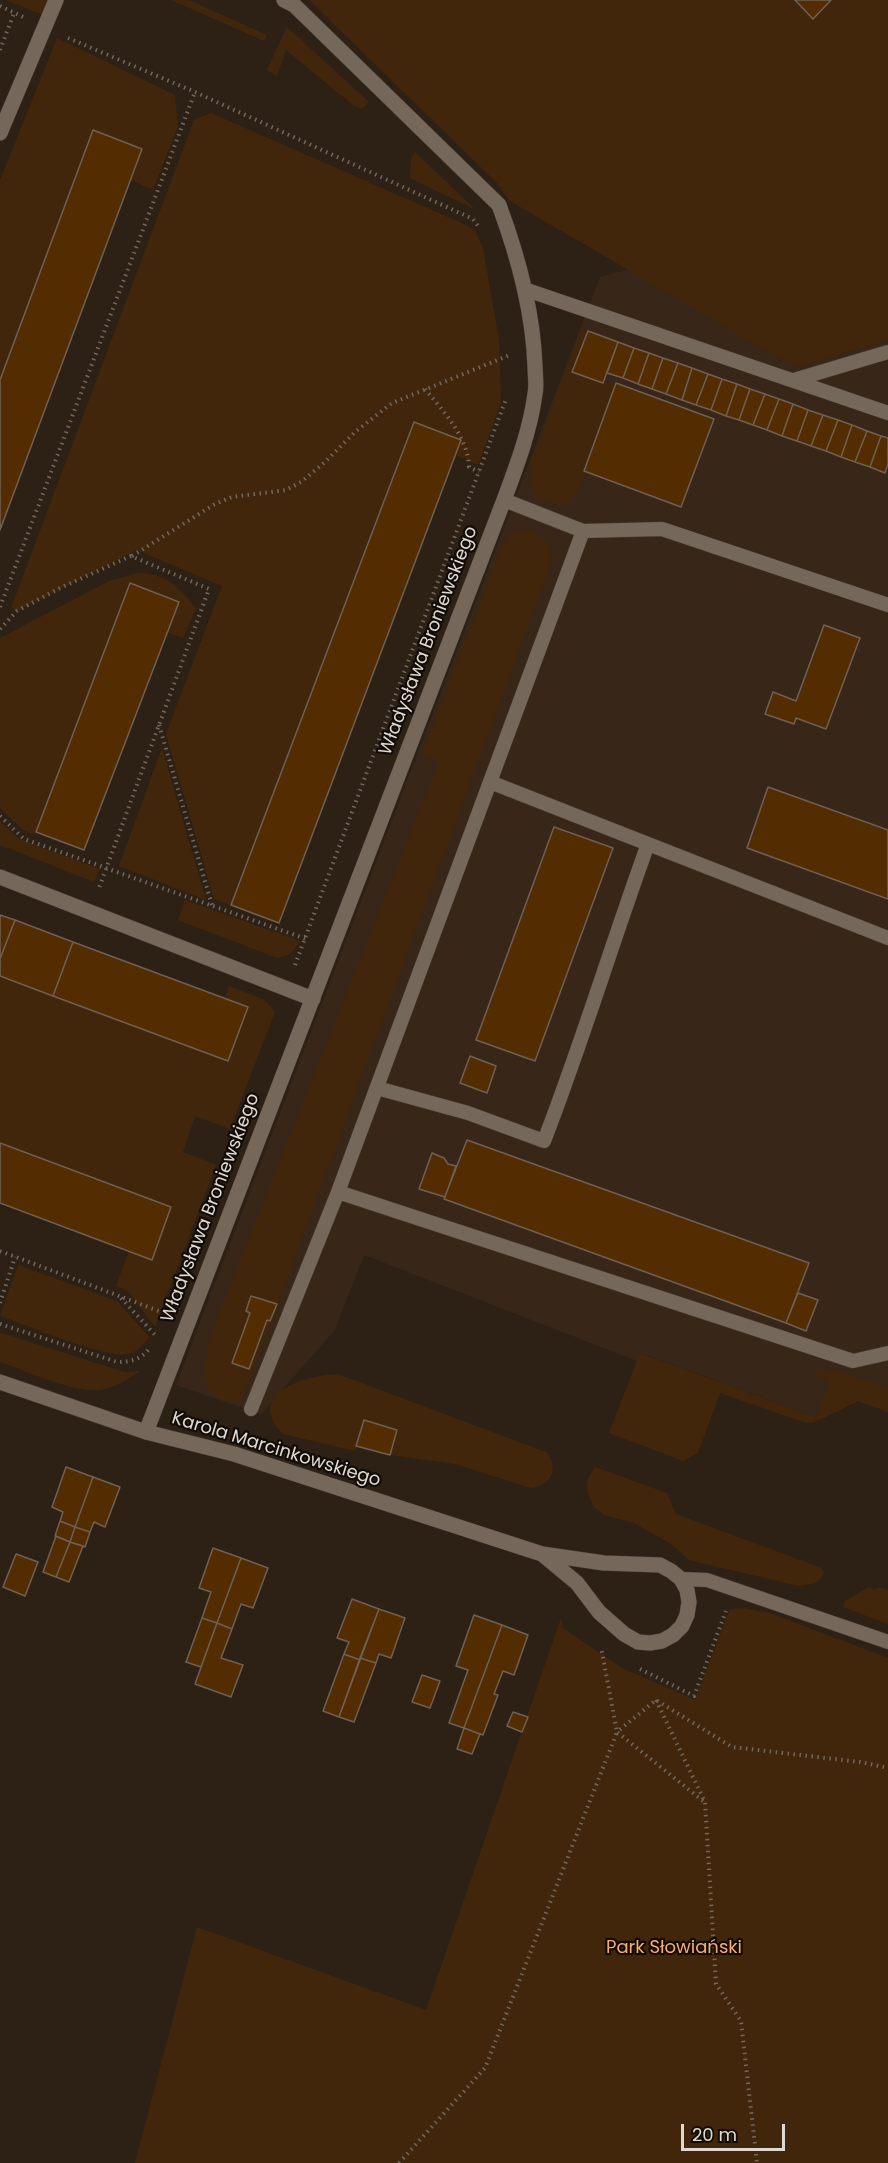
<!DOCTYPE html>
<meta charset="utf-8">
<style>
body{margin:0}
#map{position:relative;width:888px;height:2163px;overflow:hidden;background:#2d2116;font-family:Poppins,sans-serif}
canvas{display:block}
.scale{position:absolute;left:681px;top:2124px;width:104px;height:27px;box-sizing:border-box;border:3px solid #e0d8d1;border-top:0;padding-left:8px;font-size:18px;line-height:21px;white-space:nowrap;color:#e0d8d1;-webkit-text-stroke:4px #110c07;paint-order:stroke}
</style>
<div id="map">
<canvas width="888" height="2163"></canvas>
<div class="scale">20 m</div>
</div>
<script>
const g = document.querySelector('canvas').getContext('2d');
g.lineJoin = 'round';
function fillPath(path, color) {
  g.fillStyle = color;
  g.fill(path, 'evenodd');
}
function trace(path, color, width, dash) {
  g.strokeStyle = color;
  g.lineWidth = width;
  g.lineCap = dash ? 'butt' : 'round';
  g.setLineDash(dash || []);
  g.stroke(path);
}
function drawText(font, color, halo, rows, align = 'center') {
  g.font = font + ' Poppins,sans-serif';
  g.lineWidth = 4.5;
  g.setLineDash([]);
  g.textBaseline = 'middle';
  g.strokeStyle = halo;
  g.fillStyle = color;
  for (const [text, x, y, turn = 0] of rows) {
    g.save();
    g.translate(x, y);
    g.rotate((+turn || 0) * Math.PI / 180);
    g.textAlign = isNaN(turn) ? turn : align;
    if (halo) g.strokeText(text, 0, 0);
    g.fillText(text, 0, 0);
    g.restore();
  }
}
fillPath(new Path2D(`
 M396 27 795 367 888 341V1401L837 1383 816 1417 641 1353 637 1361 364 1255 334 1331 261 1414 176 1385 600 277 627 270Z`), '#382718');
fillPath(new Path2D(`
 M6 0H48L43 15Z
 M171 0H189L267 35 264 41Z
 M309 0H888V341L795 367 510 201 496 182Z
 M287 27 369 102 362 109 353 105 286 50 277 76 267 70Z
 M57 38 175 95 178 126 153 190 131 180 142 149 93 130 0 380V180Z
 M211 113 466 225 474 230 483 248 499 340 501 403 478 465 455 455 461 440 413 422 231 905 214 899 166 734 222 586 137 550 17 611 11 608 194 120Z
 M415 152 476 210 410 178 411 158Z
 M582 329 588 331 572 372 603 383H616L577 492 566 504C534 505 527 490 532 461Z
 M529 530C545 538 552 544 551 563L244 1394 237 1401C187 1401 209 1346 218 1317L439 762 422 755 501 548 513 533Z
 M138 573C168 574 178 587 196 608L183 638 167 632 179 601 130 584 35 835 23 830 0 808V638L109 581Z
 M162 748 206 900 119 866Z
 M0 821 19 839 100 869 94 882 0 845Z
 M185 900 300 941C294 951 289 956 277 958L178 920Z
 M0 976 228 1061 248 1007 225 998 229 986 265 1000 275 1012 230 1129 195 1116 183 1152 216 1165 155 1327 129 1292 116 1286 129 1251 171 1207 0 1143Z
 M18 1265 117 1301 149 1337C144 1345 137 1352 128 1354 103 1358 27 1325 0 1316Z
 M2 1333 124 1372 140 1371C128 1379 113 1389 98 1390 71 1392 26 1371 0 1362V1334Z
 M640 1353 816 1417 830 1381 814 1374 818 1370 834 1369 888 1388V1412L858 1401 813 1423 803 1422 720 1393 698 1453 683 1461 609 1433Z
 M338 1374 546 1452C560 1468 551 1486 531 1488L455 1464 390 1455 397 1429 364 1420 355 1451 283 1434C243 1393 307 1375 338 1374Z
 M595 1467 667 1493 676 1514 822 1568 824 1573C820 1584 810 1584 799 1586L689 1560 671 1544 634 1523 604 1515 594 1507 587 1491 588 1478Z
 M869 1587 874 1590 879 1587 888 1590V1624L843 1607 845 1601Z
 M743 1608 770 1613 888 1658V2163H135L197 1927 426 2010 561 1618 563 1628 622 1668 695 1700 730 1609Z`), '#42260b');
const building = new Path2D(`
 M795 0H831L813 19Z
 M93 130 142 149 0 530V380Z
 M588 331 618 342 603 383 572 372Z
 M618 342 634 348 623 378 607 373Z
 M634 348 649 353 638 384 623 378Z
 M649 353 663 358 652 389 638 384Z
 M663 358 678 363 666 394 652 389Z
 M678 363 692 368 682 400 666 394Z
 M692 368 708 374 696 405 682 400Z
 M708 374 722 379 711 410 696 405Z
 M722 379 737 384 726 416 711 410Z
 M616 383 714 419 681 507 584 471Z
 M737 384 750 389 739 420 726 416Z
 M750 389 765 394 753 425 739 420Z
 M765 394 779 399 767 430 753 425Z
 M779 399 793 404 782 436 767 430Z
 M793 404 808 410 797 441 782 436Z
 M808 410 823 415 811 446 797 441Z
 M823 415 838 420 826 451 811 446Z
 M838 420 852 425 841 457 826 451Z
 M414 422 461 440 279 923 231 905Z
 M852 425 867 431 855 462 841 457Z
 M867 431 881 436 870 467 855 462Z
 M881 436 888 438V464L885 473 870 467Z
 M130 583 179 602 84 850 36 832Z
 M824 625 860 638 826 729 796 718 794 724 765 714 773 692 796 701Z
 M768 787 888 830V899L747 848Z
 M554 827 613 848 535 1061 476 1040Z
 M0 915 15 920 0 959Z
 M15 920 73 942 53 996 0 976V959Z
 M73 942 248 1007 228 1061 53 996Z
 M470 1056 496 1066 487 1093 460 1083Z
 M467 1140 809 1263 786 1323 444 1199Z
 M0 1143 171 1207 152 1260 0 1203Z
 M432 1153 444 1158 448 1164 456 1166 445 1197 419 1189Z
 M798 1293 818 1300 806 1331 786 1323Z
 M251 1296 277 1304 270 1321 267 1320 249 1369 232 1363 250 1313 246 1311Z
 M364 1420 397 1430 390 1455 356 1446Z
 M66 1467 93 1477 75 1527 60 1521 63 1512 52 1507Z
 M93 1477 120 1487 105 1527 94 1522 90 1532 75 1527Z
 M60 1521 75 1527 70 1542 55 1536Z
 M75 1527 90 1532 85 1547 70 1542Z
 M56 1536 70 1542 56 1577 43 1572Z
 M70 1542 83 1546 69 1582 56 1577Z
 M213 1548 241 1558 217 1623 202 1618 211 1592 199 1588Z
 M16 1554 38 1562 25 1596 3 1587Z
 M241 1558 268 1568 253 1608 241 1604 232 1629 217 1623Z
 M352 1599 379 1609 360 1660 344 1654 349 1642 337 1638Z
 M379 1609 405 1618 391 1658 379 1654 376 1663 360 1658Z
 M474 1615 502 1625 464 1728 449 1723 468 1670 456 1666Z
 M202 1618 217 1623 201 1667 186 1662Z
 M217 1623 232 1629 221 1658 243 1665 231 1697 195 1684Z
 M502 1625 528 1635 514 1675 503 1671 494 1694 498 1695 483 1735 464 1728Z
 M344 1654 360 1660 339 1717 323 1711Z
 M360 1658 376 1663 354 1722 339 1717Z
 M422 1675 440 1681 430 1708 412 1702Z
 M513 1712 528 1717 522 1732 507 1726Z
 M464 1728 480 1734 472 1754 457 1749Z`);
fillPath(building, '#532c01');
trace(building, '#6f6054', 1.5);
const service = new Path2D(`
 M524 289 888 413
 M794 380 888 352
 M583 531 662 529 888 605
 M490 782 888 938
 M377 1088 468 1113 544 1141C582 1043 612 943 648 844
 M338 1192 853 1361 888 1353
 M251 1409 338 1192 583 531 504 500
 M681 1579 707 1580 888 1642`);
const minor = new Path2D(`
 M0 133 56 0
 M0 877 313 999
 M0 1382 146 1432 234 1454 542 1554 604 1563 660 1565 671 1571 681 1579 687 1590 689 1602 687 1615 682 1626 673 1635 662 1641 650 1643 638 1642 624 1634 599 1612 577 1583 542 1554
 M146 1432 504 500C517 465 530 431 535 394 537 385 535 375 535 366 533 311 518 256 499 205L294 5 284 0`);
trace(service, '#463b34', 15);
trace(minor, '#463b34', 16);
trace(new Path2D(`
 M0 6 23 17
 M68 38 195 92 473 219 478 226
 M0 50 14 13
 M425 389C444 412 468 437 469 467L479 472
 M132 556 215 504 232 497 286 490 301 482 325 462 355 432 392 403 510 355
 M0 607 195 92
 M0 629 17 611 60 588 131 556 209 589 99 888
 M159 725 212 905
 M0 816 24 839 306 939
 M295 965 506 399
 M0 1251 164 1313
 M121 1298 157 1337
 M0 1303 15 1257
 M0 1324 117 1362C129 1362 140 1360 148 1350
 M640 1669 694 1696 726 1611
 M656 1700 705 1802 716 1984 741 2021 757 2163
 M703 1801 617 1732 656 1700 732 1747 860 1762 888 1768
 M399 2163 485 2068 617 1732 601 1647`), '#72685f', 4, [1.5, 4.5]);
trace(service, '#76675b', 14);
trace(minor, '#76675b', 15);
drawText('18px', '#e0d8d1', '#110c07', [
 ["Władysława Broniewskiego",429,641,-69],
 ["Władysława Broniewskiego",211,1208,-69],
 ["Karola Marcinkowskiego",276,1450,17]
]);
drawText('18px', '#fcad67', '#110c07', [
 ["Park Słowiański",674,1948]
]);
</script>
